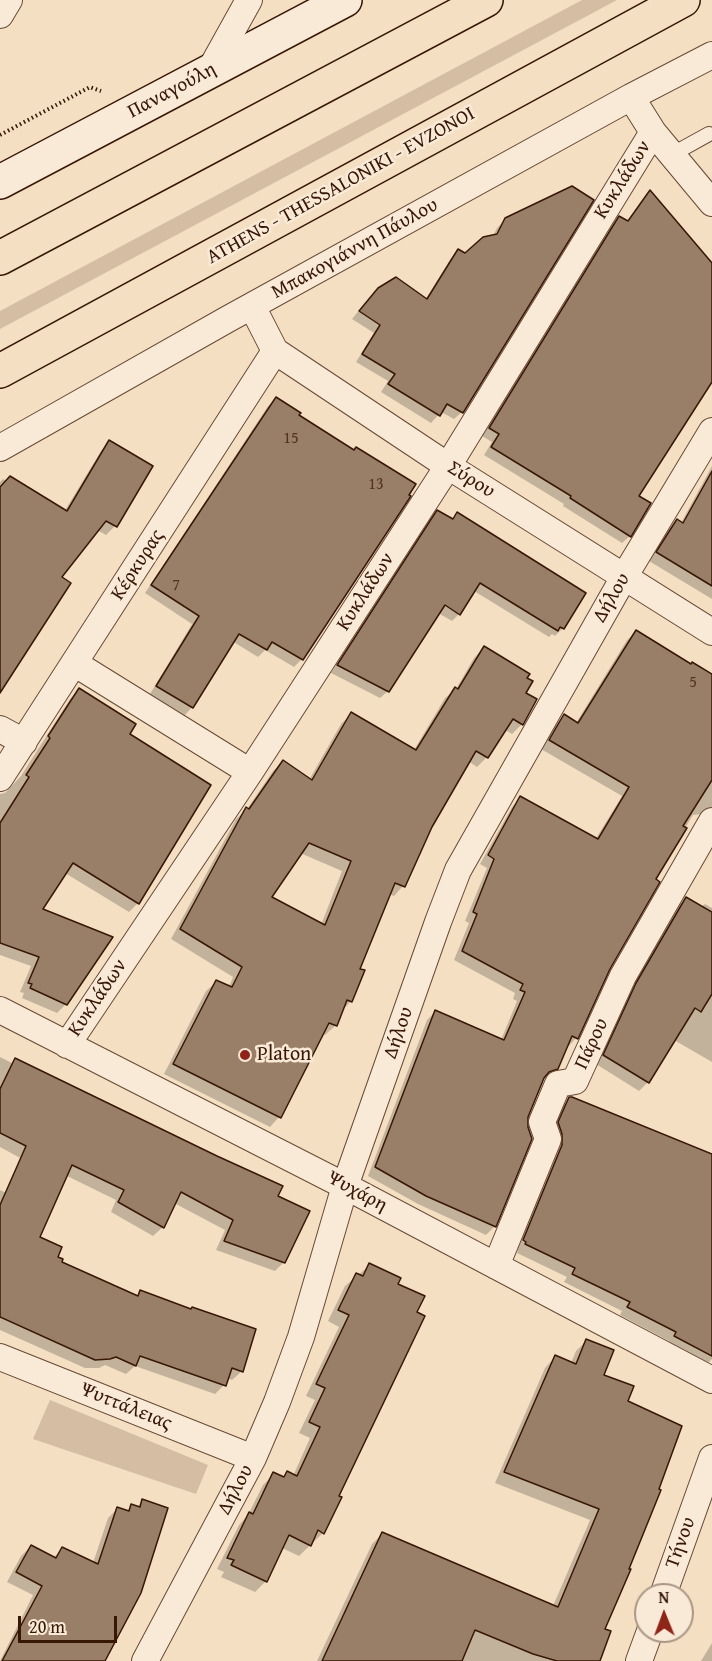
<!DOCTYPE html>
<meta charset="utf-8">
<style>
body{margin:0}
#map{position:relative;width:712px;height:1661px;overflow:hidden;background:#f4dfc2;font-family:"Gentium Book Plus",serif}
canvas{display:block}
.north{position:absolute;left:634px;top:1583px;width:60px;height:60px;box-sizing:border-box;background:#f8ead7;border:2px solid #ab9684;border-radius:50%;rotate:359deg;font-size:16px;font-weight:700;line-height:24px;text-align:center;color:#381707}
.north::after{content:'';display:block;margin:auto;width:21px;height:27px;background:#8f2418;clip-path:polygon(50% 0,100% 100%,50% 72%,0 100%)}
.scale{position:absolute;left:18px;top:1616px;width:99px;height:27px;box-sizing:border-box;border:3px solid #381707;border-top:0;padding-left:8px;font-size:18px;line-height:21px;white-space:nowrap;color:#381707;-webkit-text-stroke:4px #f8ead7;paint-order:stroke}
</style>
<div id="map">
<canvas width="712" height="1661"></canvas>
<div class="north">N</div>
<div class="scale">20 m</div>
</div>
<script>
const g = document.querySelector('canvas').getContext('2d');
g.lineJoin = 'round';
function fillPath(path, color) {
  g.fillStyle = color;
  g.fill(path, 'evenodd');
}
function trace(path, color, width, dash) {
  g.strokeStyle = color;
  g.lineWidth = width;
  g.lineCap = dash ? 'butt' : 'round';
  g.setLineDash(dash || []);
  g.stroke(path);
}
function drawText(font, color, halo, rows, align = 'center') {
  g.font = font + ' "Gentium Book Plus",serif';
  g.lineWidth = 5;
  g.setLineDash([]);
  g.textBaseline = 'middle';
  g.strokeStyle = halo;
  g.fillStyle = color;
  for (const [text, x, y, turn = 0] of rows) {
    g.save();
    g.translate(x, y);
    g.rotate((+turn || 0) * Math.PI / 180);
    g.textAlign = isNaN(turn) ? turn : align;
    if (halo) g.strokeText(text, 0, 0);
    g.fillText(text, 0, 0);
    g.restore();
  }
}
fillPath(new Path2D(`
 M582 0H617L0 329V311Z
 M50 1400 208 1465 196 1494 33 1439Z`), '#d4bda2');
fillPath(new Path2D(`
 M650 192 712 265V379L637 496 630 536 622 543 563 506 564 504 484 455 492 442 482 436 612 225 620 217 627 222Z
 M505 220 462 412 454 419 441 412 431 423 381 392 388 381 356 362 374 333 352 319 370 297 425 300 451 258 459 251 465 255 493 236 497 228Z
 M276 399 409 496 302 659 294 667 265 650 258 657 232 641 192 707 185 715 150 694 192 624 145 593 268 406Z
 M110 442 151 466 115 526 106 535 97 530 59 577 0 691V482L3 479 64 512 101 451Z
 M712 466V599L649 561 669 529 677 521 681 523Z
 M438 512 451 520 457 514 563 628 555 636 552 634 549 637 474 591 459 614 452 621 438 613 388 691 380 698 331 673 430 520Z
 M636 632 690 666 712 675V818L702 814 693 815 654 880 609 968 576 1038 568 1047 566 1046 557 1068 548 1077 542 1079 526 1117V1127L530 1139 494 1227 486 1235 418 1204 368 1176 427 1020 435 1012 501 1040 517 1001 513 999 515 993 454 960 469 923 465 921 487 868 480 864 512 807 520 798 595 840 622 796 541 749 555 725 564 716 576 723 627 640Z
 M484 648 524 693 522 724 512 734 504 729 487 757 477 767 468 761 431 826 403 886 394 896 389 894 358 969 351 1001 342 1011 335 1026 325 1035 322 1034 279 1117 270 1127 164 1074 206 991 216 982 229 987 233 977 171 939 236 819 247 809 273 771 283 762 309 780 341 724 351 714 414 750 445 698 456 689 474 658ZM300 853 342 871 321 925 269 897Z
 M79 690 128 735 138 903 129 912 65 873 41 909 66 1004 57 1013 22 998 24 993 20 992 31 966 0 955V794L5 793 21 776 70 699Z
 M686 899 701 907 705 904 712 908V1062L674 1040 648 1082 639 1091 596 1064 628 993 677 907Z
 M0 1057 12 1063 15 1060 276 1197 284 1262 275 1271 216 1250 225 1230 174 1203 163 1227 153 1236 111 1212 116 1200 63 1174 59 1179 0 1147Z
 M569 1099 712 1156V1359L706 1365 667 1345 669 1341 620 1315 622 1311 564 1282 567 1277 517 1253 518 1251 515 1249 550 1132 560 1108Z
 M0 1190 49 1213 38 1237 60 1262 136 1296 141 1292 242 1371 232 1380 227 1378 224 1385 215 1394 135 1366 126 1374 105 1365 99 1368H85L0 1330Z
 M370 1265 337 1497 323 1533 299 1556 282 1548 266 1581 255 1592 221 1577 224 1572 217 1569 239 1525 248 1515 263 1485 274 1474 282 1478 287 1473 293 1476 310 1438 299 1433 315 1400 306 1396 339 1327 328 1321 345 1286Z
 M586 1341 602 1376 626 1401 598 1661H317L372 1544 382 1534 553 1606 590 1520 495 1483 545 1368 555 1357 571 1363 576 1351Z
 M143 1501 103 1661H0L33 1595 7 1582 21 1556 31 1546 53 1558 62 1549 93 1563 108 1518 117 1509 126 1512 131 1506 136 1508Z
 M712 1643V1661H701Z`), '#0003');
const building = new Path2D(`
 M572 186 594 200 463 413 447 404 440 416 388 384 395 374 362 354 380 325 359 311 378 288 396 277 427 299 458 249 465 253 483 237 497 234 505 218Z
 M650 190 712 263V382L639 496 651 503 631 537 570 498 571 496 491 447 499 434 489 428 619 216 628 221Z
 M276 397 301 413 299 415 354 450 356 447 416 484 409 495 411 496 303 660 272 642 267 650 239 634 193 708 156 686 199 616 151 585Z
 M109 440 153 466 117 527 106 521 62 577 71 583 0 693V487L10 476 67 511Z
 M712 471V586L656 552 677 519 683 523Z
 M437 510 453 519 457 512 586 593 564 629 560 627 558 631 480 583 460 615 445 605 389 692 337 665Z
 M636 630 691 664 692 662 712 674V780L683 826 687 828 656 879 660 882 610 969 578 1039 572 1036 558 1069 549 1072 544 1078 528 1117V1127L532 1139 496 1227 426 1196 375 1167 435 1010 504 1040 525 992 520 990 523 984 462 951 477 914 473 912 494 859 488 855 520 796 598 839 629 787 549 740 564 714 578 723Z
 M484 646 530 674 527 678 533 681 526 693 537 699 523 725 513 719 488 758 476 751 432 827 405 887 395 883 360 969 365 970 352 1002 347 1000 337 1026 329 1023 281 1118 173 1064 216 980 232 987 242 967 180 929 246 807 249 809 283 760 312 780 351 712 416 750 455 687 458 689ZM309 843 351 861 325 925 272 897Z
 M79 688 136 724 130 734 211 785 139 904 73 863 43 909 113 937 67 1005 30 988 32 984 28 983 39 957 0 943V823L29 777 26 775 50 738 48 736Z
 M686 897 712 912V994L701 1012 695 1008 649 1083 603 1055 636 983Z
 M15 1058 217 1156 283 1186 278 1196 310 1211 285 1263 224 1241 233 1220 181 1192 164 1228 118 1202 124 1190 72 1165 40 1237 62 1247 58 1257 63 1259 62 1262 138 1296 140 1290 191 1309 192 1307 256 1329 243 1372 232 1368 226 1386 140 1356 136 1366 116 1357 110 1359 95 1360 0 1317V1205L26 1146 0 1133V1089Z
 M569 1097H572L712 1154V1356L674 1336 676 1332 627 1307 630 1302 572 1274 575 1268 525 1244 526 1242 523 1240 562 1145V1134L558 1122Z
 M369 1263 401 1278 398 1284 425 1296 417 1312 425 1316 339 1496 342 1497 324 1534 318 1530 311 1546 289 1535 267 1582 231 1565 234 1560 227 1558 249 1512 253 1514 273 1472 284 1477 287 1471 297 1476 320 1427 309 1422 325 1388 316 1384 349 1315 338 1310 356 1273 363 1276Z
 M586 1339 614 1350 604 1375 634 1386 628 1401 682 1426 659 1489 661 1490 629 1569H631L605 1629 611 1631 600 1661H557L533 1654 475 1630 462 1661H322L382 1532 558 1607 599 1509 504 1472 555 1355 576 1364Z
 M142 1499 168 1508 141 1593 105 1661H2L42 1586 16 1572 31 1545 56 1558 62 1547 98 1564 117 1507 129 1511 131 1504 140 1507Z`);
fillPath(building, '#9a7f68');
trace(building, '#381707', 1.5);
const lane = new Path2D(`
 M671 155 709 134`);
const street = new Path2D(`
 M0 15 9 0
 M209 72 249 0
 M631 97 653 132 712 203
 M252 306 275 351 448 466 712 632
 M0 448 228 319 631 97 712 55
 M74 663 250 772
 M0 729 24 742
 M0 778 275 351
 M0 1010 345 1186 712 1380
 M67 1045 250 772 448 466 653 132
 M496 1266 548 1139 542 1122 558 1084 575 1081 623 976 712 821
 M0 1357 253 1458
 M663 1595 712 1458
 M145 1661 253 1458 277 1402 301 1337 345 1186 438 922 458 870 624 577 712 431
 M639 1661 650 1631`);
const secondary = new Path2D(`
 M0 182 345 0`);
const highway = new Path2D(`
 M0 258 486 0
 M0 371 683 0`);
trace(lane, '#674936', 16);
trace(street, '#674936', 28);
trace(secondary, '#381707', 36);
trace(highway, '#381707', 36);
trace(new Path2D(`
 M0 135 90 87 101 91`), '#381707', 4, [1.5, 3]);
trace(lane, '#f8ead7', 14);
trace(street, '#f8ead7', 26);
trace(secondary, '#f8ead7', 33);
trace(highway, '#f4dfc2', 33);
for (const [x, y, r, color] of [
 [245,1055,6,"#8f2418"]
]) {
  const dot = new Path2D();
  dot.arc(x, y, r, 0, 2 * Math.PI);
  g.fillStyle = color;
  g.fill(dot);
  trace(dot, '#f8ead7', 2);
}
drawText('16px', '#50311f', null, [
 ["15",291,439],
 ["13",376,485],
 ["7",176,586],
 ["5",693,683]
]);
drawText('20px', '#381707', '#f8ead7', [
 ["Παναγούλη",172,91,-28],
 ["Κυκλάδων",623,180,-58],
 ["ATHENS - THESSALONIKI - EVZONOI",341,186,-29],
 ["Μπακογιάννη Πάυλου",355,249,-29],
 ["Σύρου",471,480,32],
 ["Κέρκυρας",138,565,-57],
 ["Κυκλάδων",366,592,-57],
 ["Δήλου",612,598,-60],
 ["Κυκλάδων",98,998,-56],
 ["Δήλου",399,1033,-71],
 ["Πάρου",592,1044,-65],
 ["Ψυχάρη",357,1192,28],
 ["Ψυττάλειας",126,1407,22],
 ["Δήλου",236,1490,-62],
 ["Τήνου",681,1543,-70]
]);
drawText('20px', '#381707', '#f8ead7', [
 ["Platon",257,1055]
], 'left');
</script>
